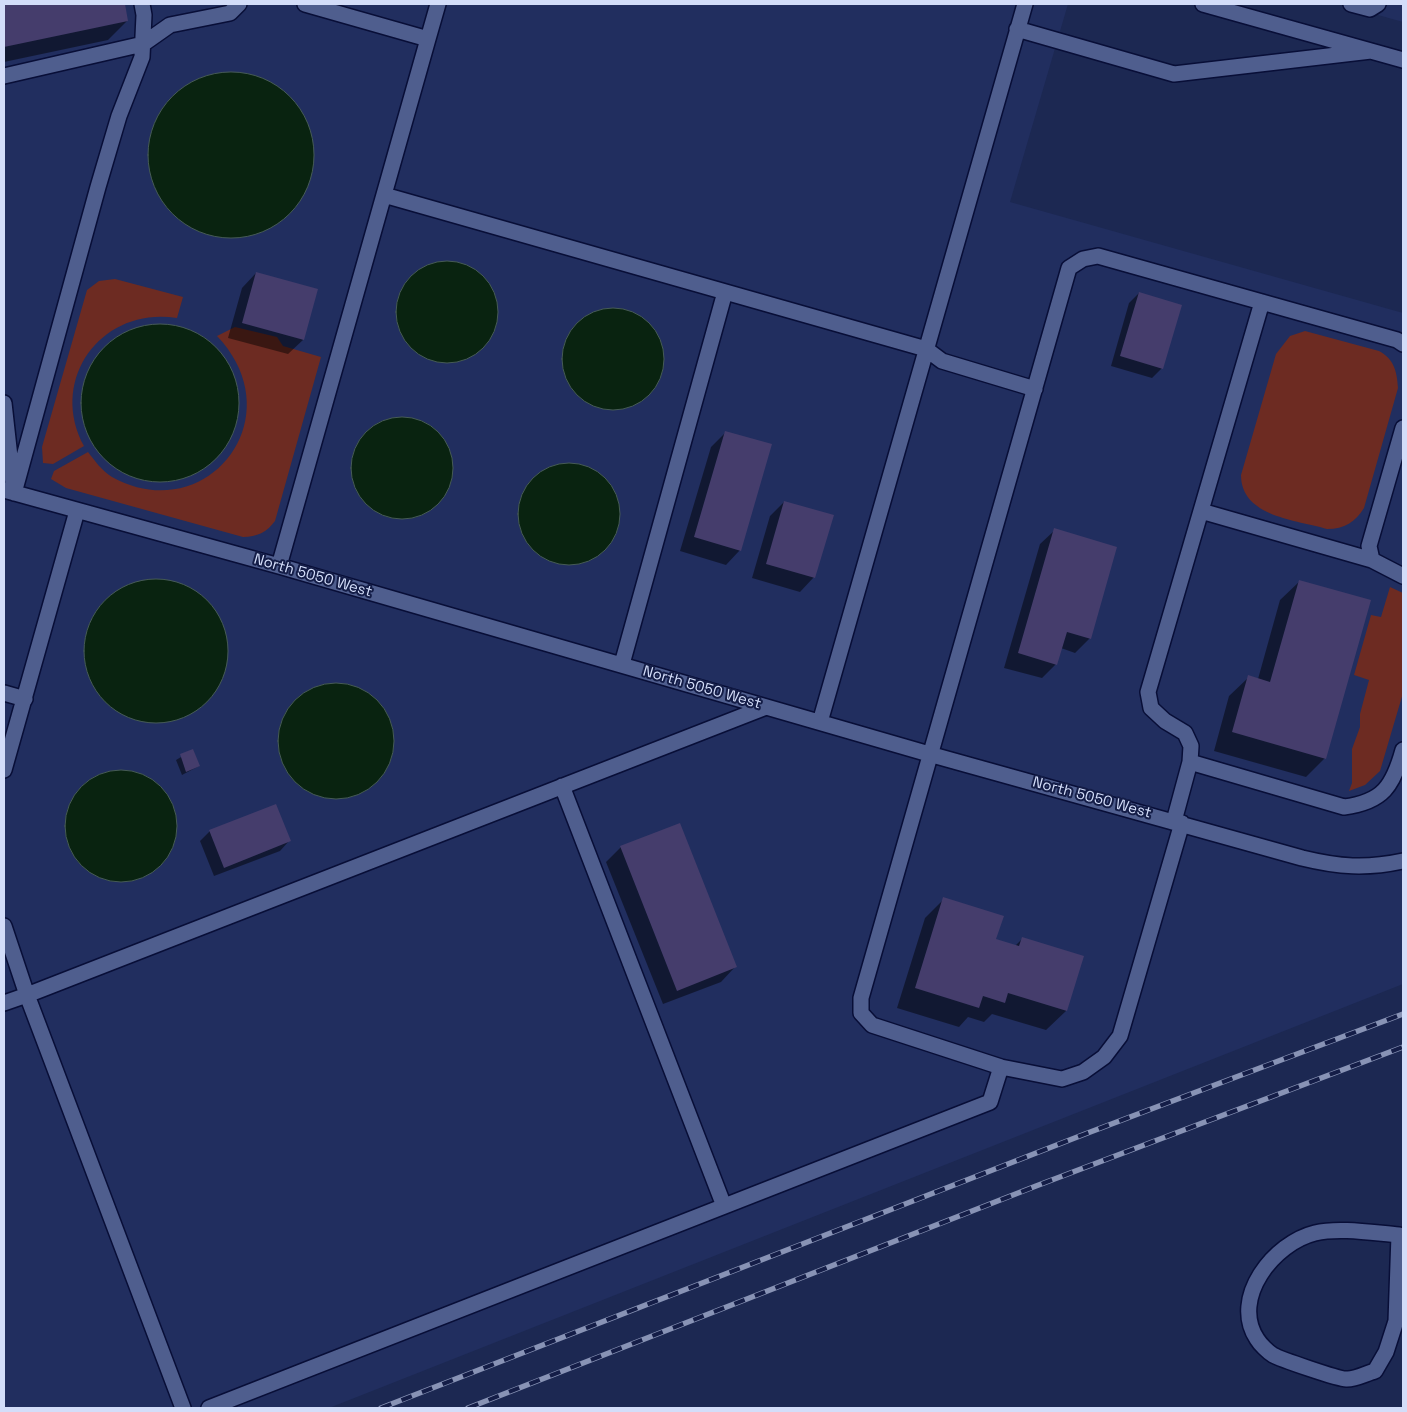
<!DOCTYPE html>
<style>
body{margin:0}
#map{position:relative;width:1407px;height:1412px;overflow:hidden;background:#1c2852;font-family:"Space Grotesk",sans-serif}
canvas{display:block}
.frame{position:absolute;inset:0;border:5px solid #d3ddf9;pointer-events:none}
</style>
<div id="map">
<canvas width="1407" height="1412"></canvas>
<div class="frame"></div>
</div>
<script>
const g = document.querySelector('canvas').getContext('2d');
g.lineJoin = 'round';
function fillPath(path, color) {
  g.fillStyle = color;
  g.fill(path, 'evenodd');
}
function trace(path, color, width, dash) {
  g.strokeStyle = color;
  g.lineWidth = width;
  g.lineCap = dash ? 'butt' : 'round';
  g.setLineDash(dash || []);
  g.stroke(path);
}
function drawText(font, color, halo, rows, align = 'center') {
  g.font = font + ' "Space Grotesk",sans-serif';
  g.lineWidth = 4;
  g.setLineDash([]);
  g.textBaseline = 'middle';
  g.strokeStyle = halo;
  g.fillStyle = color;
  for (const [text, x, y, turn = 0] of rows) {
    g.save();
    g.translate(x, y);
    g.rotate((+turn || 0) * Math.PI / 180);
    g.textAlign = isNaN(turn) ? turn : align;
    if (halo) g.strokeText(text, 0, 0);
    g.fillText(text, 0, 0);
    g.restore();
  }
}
fillPath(new Path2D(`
 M4 4H1068L1010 202 1403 313V984L329 1408H4Z
 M1339 4H1403V22Z`), '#212e5f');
fillPath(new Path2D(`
 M115 279 183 297 177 318C102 306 48 379 84 446L53 464 43 463 42 447 87 290 99 281Z
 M235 327 277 337 283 346 321 357 275 521C267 532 257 537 243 537L66 488 51 479 54 471 88 452C95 461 102 471 112 477 206 529 295 418 217 336Z
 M1305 331 1379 351C1394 359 1397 371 1398 388L1364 508C1355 522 1345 529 1327 529 1297 520 1241 517 1241 475L1276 354 1290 336Z
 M1390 587 1403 593V693L1380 771 1365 785 1349 791 1352 783V749L1360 727V714L1369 680 1354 675 1371 615 1381 617Z`), '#6d2b22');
const water = new Path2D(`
 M148 155a83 83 0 1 1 166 0a83 83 0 1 1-166 0Z
 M396 312a51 51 0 1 1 102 0a51 51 0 1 1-102 0Z
 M562 359a51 51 0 1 1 102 0a51 51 0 1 1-102 0Z
 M81 403a79 79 0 1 1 158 0a79 79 0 1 1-158 0Z
 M351 468a51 51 0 1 1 102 0a51 51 0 1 1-102 0Z
 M518 514a51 51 0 1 1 102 0a51 51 0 1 1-102 0Z
 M84 651a72 72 0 1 1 144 0a72 72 0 1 1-144 0Z
 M278 741a58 58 0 1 1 116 0a58 58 0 1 1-116 0Z
 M65 826a56 56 0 1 1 112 0a56 56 0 1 1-112 0Z`);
fillPath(water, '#092310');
trace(water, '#465b56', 1);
fillPath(new Path2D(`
 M4 4H123L127 21 108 40 4 62Z
 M256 273 303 340 288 354 228 338 242 288Z
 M1139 293 1162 368 1152 378 1111 366 1129 303Z
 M726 432 740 550 726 565 680 551 711 447Z
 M784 502 814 577 800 592 752 578 770 516Z
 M1055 530 1090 638 1075 653 1061 648 1056 664 1042 678 1004 668 1040 544Z
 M1300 581 1325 758 1306 777 1214 751 1229 696 1249 677 1258 679 1280 600Z
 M193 750 199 766 182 775 176 760Z
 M210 831 289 841 280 851 214 876 200 841Z
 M621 847 735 967 721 982 663 1004 606 862Z
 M944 899 995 940 1015 946 1022 939 1082 957 1066 1011 1046 1030 992 1014 984 1022 968 1017 959 1027 897 1008 925 918Z`), '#0007');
fillPath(new Path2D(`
 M4 4H125L128 21 4 47Z
 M256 272 318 289 304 340 242 323Z
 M1139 292 1182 305 1163 369 1120 356Z
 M725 431 772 444 741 551 694 537Z
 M784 501 834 515 815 578 766 564Z
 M1054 528 1117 547 1091 639 1067 632 1057 665 1018 653Z
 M1299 580 1371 600 1326 759 1232 732 1248 675 1270 682Z
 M193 749 200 766 186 772 180 754Z
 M276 804 291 841 224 868 209 830Z
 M680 823 737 967 677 991 620 846Z
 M943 897 1004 916 996 939 1019 946 1022 937 1084 956 1067 1011 1008 993 1005 1003 983 996 979 1008 915 988Z`), '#453d6c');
const service = new Path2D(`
 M305 4 428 39 438 4
 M1203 4 1403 60
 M1351 4 1370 9 1378 4
 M1017 29 1174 74 1371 51
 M4 76 143 44 170 25 230 13 239 4
 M384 195 926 349 942 361 1035 389
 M4 403 13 484
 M1403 428 1369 546 1372 560 1403 576
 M4 490 279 566 929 754 1302 858C1339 867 1366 869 1403 861
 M14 493 98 187 119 116 142 57 144 15 142 4
 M1201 511 1372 560
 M279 566 428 39
 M622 664 725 292
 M4 693 25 699
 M820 722 1025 4
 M1190 762 1191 746 1185 733 1165 721 1151 708 1148 692 1262 302
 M4 770 77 511
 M562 786 724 1206
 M1174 821 1190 762 1344 807C1383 802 1393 786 1403 750
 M1182 823 1120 1036 1104 1057 1083 1072 1062 1079 1001 1067 872 1025 861 1013V998L1069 268 1083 259 1098 256 1397 340 1403 344
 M4 926 27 995 4 1003
 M1399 1235 1396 1321 1386 1352 1375 1371C1367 1373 1354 1380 1346 1379 1338 1379 1280 1359 1273 1355 1268 1352 1260 1344 1257 1339 1230 1298 1274 1243 1315 1233 1339 1227 1374 1233 1399 1235L1403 1237
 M183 1408 27 995 766 707
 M209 1408 990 1102 1001 1067`);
trace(service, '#080e37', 18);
trace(service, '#4f5e8e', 15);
const rail = new Path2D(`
 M381 1408 1085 1134 1403 1014
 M468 1408 1036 1186 1403 1047`);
trace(rail, '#8893b5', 5.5);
trace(rail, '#141d47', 4, [11]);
drawText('15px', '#d3ddf9', '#141d47', [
 ["North 5050 West",313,576,16],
 ["North 5050 West",702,688,16],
 ["North 5050 West",1092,798,15]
]);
</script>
